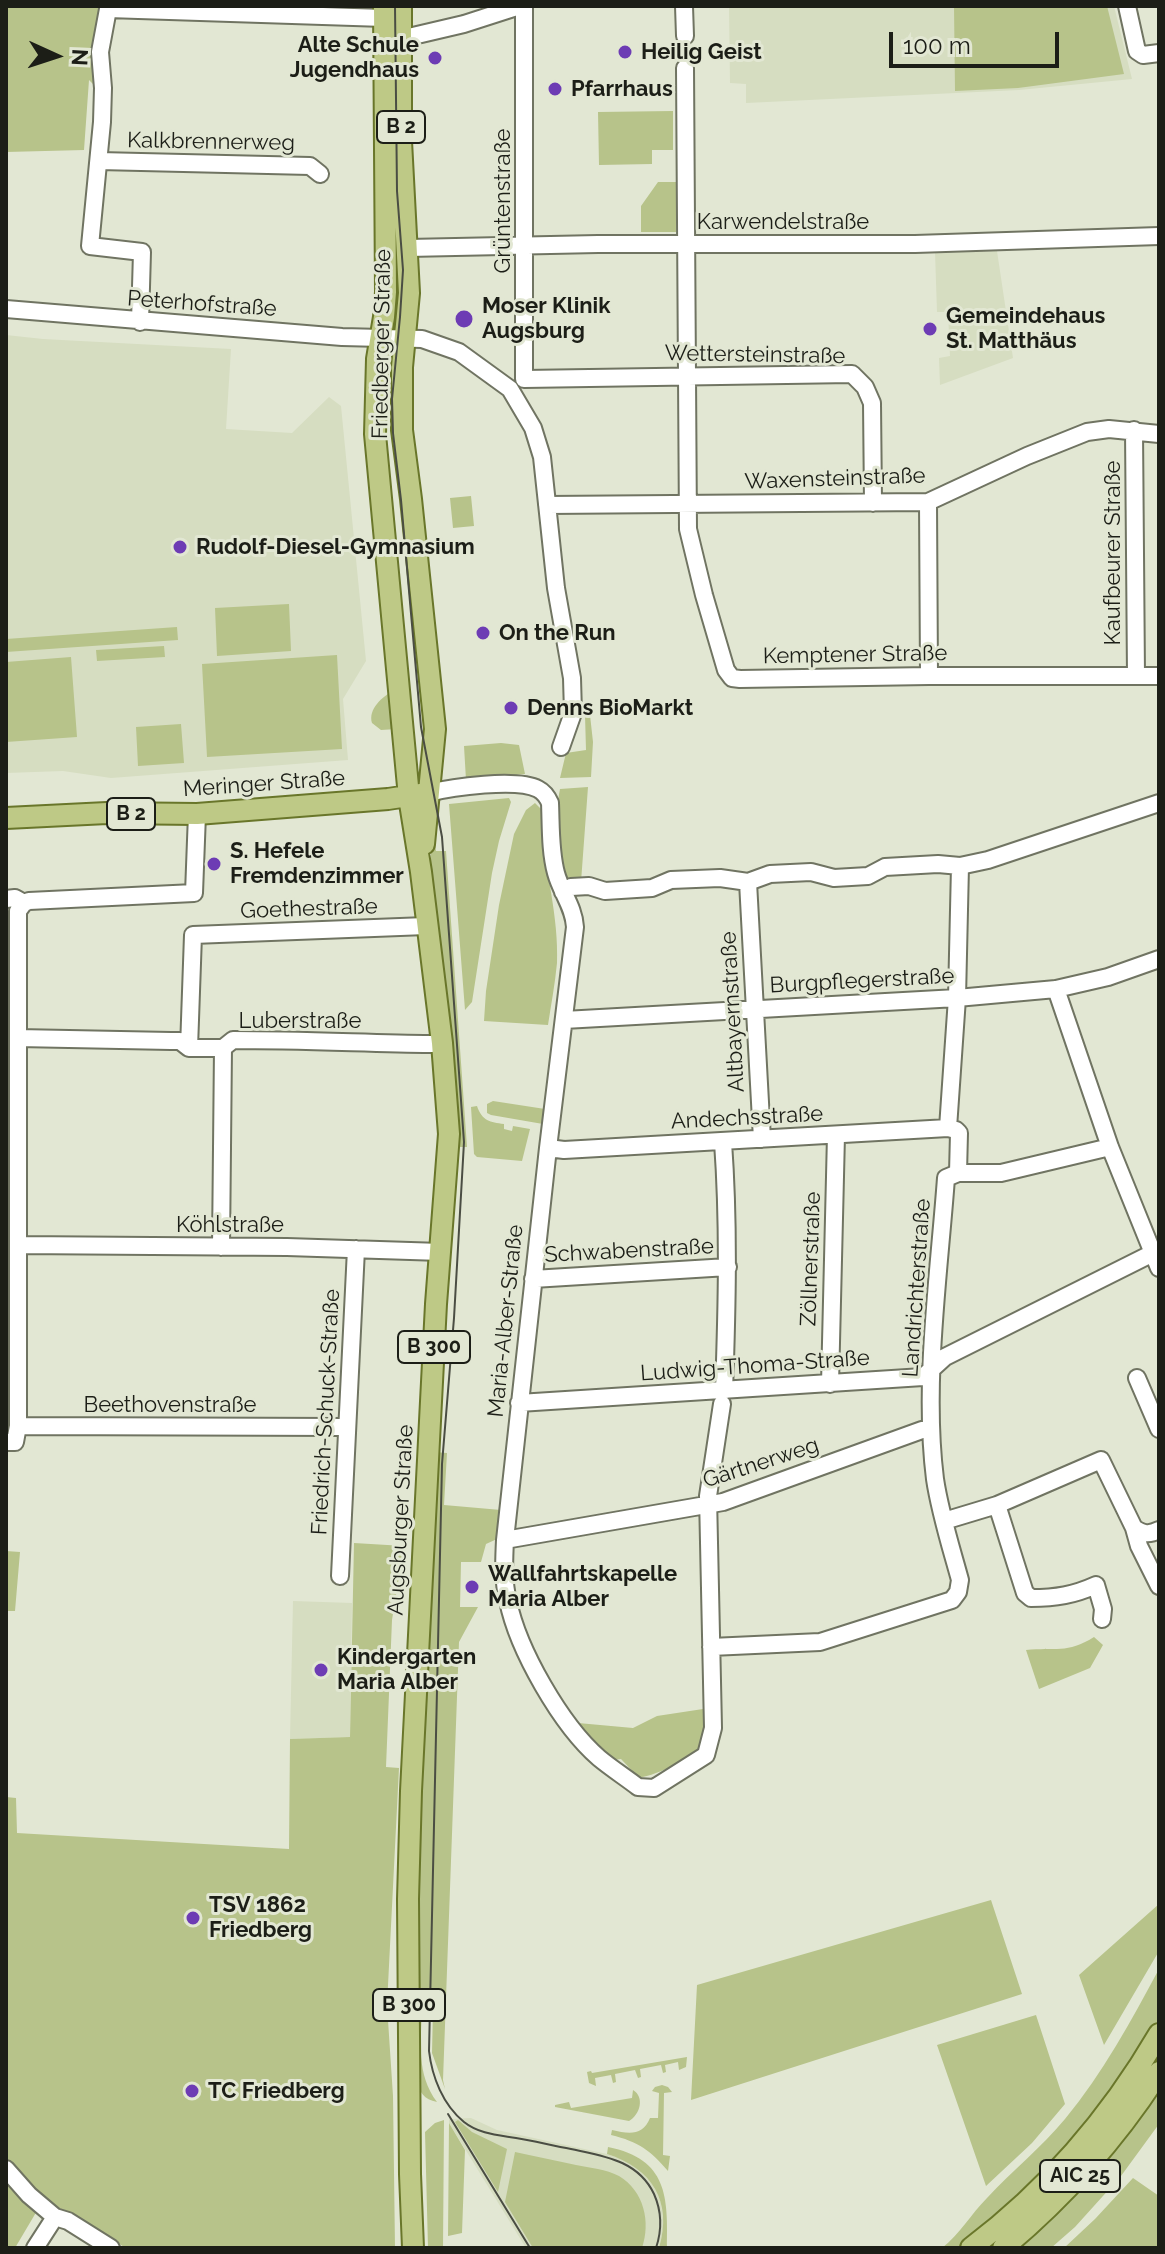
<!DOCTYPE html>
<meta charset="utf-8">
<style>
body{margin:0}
#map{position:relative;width:1165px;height:2254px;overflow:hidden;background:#e2e7d3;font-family:Raleway,sans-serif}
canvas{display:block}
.frame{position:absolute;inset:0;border:8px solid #1c1e17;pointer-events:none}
.north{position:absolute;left:16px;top:16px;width:80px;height:80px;-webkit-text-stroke:6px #e2e7d3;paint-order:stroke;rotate:93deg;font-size:22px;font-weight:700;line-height:32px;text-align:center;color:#1c1e17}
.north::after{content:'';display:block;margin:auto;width:28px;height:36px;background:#1c1e17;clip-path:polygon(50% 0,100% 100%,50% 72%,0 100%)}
.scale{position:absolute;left:889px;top:32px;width:170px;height:36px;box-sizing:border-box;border:4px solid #1c1e17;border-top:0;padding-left:10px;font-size:24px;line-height:28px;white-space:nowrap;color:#1c1e17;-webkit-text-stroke:6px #e2e7d3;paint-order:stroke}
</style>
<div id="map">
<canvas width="1165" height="2254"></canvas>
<div class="frame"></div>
<div class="north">N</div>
<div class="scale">100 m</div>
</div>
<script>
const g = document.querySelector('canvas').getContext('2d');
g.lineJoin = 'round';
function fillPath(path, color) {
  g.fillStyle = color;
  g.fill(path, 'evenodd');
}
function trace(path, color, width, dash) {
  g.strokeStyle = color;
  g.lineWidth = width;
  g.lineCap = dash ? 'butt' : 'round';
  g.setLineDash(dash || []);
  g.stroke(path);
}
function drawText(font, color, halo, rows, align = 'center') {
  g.font = font + ' Raleway,sans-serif';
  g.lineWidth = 6;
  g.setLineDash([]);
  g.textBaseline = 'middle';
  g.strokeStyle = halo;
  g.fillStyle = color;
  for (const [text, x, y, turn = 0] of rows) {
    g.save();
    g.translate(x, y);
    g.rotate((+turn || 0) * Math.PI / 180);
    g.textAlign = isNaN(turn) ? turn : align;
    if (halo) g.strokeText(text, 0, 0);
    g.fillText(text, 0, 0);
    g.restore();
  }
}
fillPath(new Path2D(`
 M729 6H1114L1132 79 1019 90 746 103V84L730 83Z
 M997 251 1013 358 940 385 939 358 950 356 948 312H937L935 252Z
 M6 335 43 339 231 349 226 429 292 433 329 397 341 406 366 661 343 699 348 760 111 778 63 771 6 773Z
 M293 1601 352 1603 350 1737 290 1739Z
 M471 2118 497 2130 607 2154 623 2159 638 2168 653 2185 661 2202 664 2226 659 2248H526L449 2123V2119Z`), '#d6ddc1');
fillPath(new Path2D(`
 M6 6H99L95 32 94 85 89 80 84 150 6 152Z
 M954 6H1107L1124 74 1018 88 955 91Z
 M673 111V150H652V164L599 165 598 112Z
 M658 182H676V232H641V206Z
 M471 496 474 526 453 528 450 498Z
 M289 604 291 651 217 656 215 608Z
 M177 627 178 640 6 652V639Z
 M164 646 165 657 97 661 96 650Z
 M337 655 342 749 207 757 202 664Z
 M71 657 77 737 6 742V662Z
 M394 690 397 729 381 730 372 723C368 709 382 697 394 690Z
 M585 715H590L593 742 591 777 560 778 566 753 586 750Z
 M181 724 184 763 138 766 136 727Z
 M501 743 519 745 525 774 466 780 464 746Z
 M588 787 581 882 565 881C556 857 555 813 560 789Z
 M509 798 511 802 499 841 492 873 472 1002 465 1010 449 804Z
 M535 803 543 811 546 825 542 826C545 871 559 917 557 963 555 984 551 1005 548 1025L484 1021 486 991 499 905 514 834 526 810Z
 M431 829H433L436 851H446L467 1147H457L452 1078 431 863Z
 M493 1101 545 1109 543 1124 491 1115 487 1113V1104Z
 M477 1106C482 1121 490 1122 504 1124V1129L512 1131 513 1126 530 1129 522 1161 477 1157 474 1154 471 1107Z
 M434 1452 447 1453 444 1505 501 1510 497 1539 486 1544 481 1562H461L460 1607H478L459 1642 443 2080 445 2089 432 2053 433 2008H422C421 2042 416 2074 437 2102 424 2099 419 2093 418 2080L420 1807Z
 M354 1543 404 1546 392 1620 386 1767 399 1768 387 2005 393 2096 395 2248H126L44 2199 15 2248H6V1797L16 1798 17 1833 289 1849 290 1739 350 1737Z
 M6 1551 20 1552 15 1611H6Z
 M1094 1637 1103 1645 1090 1668 1039 1689 1026 1650C1055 1647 1067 1654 1094 1637Z
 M703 1709C704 1719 708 1732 704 1741 696 1759 658 1774 639 1778L621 1759 613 1760 590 1745 578 1723 633 1728 657 1716Z
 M991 1900 1022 1994 691 2100 697 1985Z
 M1159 1904V1951L1104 2045 1079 1975Z
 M1159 1969V2020L1145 2045 1093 2121 1035 2186 977 2235 959 2248H942C960 2234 971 2214 987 2198 1012 2171 1041 2148 1065 2119 1103 2073 1131 2021 1159 1969Z
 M1036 2015 1065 2104 1032 2143 986 2186 937 2045Z
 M687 2057 686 2067 679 2070 678 2062 665 2065 666 2072 663 2073 661 2065 640 2069 641 2077 638 2078 635 2070 615 2074 616 2082 613 2083 611 2075 595 2078 596 2086 589 2083 587 2072 591 2071 592 2073Z
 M662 2085 668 2087 672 2092 664 2093 663 2155 670 2156 668 2171C650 2150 639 2142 611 2135L612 2130C629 2134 643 2136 650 2118H658L659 2093 652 2091 655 2087Z
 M1159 2087V2124L1121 2176 1075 2227 1051 2248H1015Z
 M633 2090C645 2097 640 2115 629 2121L555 2107V2105L569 2102 571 2108 632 2098Z
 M444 2120 443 2248H428L425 2132 435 2123Z
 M458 2120 472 2132 507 2149 498 2192 455 2122Z
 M449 2123 465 2150 462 2233 448 2236Z
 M608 2147C668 2159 668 2197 667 2248H659C673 2202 652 2168 607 2154Z
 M515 2152C535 2156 556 2161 576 2165 590 2168 606 2169 619 2176 644 2191 651 2222 642 2248H533L505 2202Z
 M1133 2178 1159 2196V2248H1064L1095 2219Z`), '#b7c38a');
const minor = new Path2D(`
 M524 6V379
 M684 6 685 36
 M1127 6 1137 51 1143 55 1159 53
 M400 39 464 24 520 6
 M685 68 688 529 704 595 726 670 732 678 740 679 929 676H1159
 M99 161 310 166 320 174
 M408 248 598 244H915L1159 236
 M6 309 342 337 422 339 459 352 510 389 533 428 542 457 556 588 572 678 573 713 561 747
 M140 322 142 252 90 246 102 122 103 88 100 52 108 9 384 18
 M524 379 852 374 865 387 872 403 873 503
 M1134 430 1136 676
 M928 502 929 676
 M547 505 928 502 1027 456 1087 432 1109 429 1159 434
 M429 793C452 787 517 778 538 789 544 792 547 796 550 803 551 826 550 851 556 873 561 892 574 907 575 927L548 1148 505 1540C504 1560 503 1581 508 1601 518 1650 561 1725 599 1758 611 1768 625 1777 638 1787L654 1788 706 1755 713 1728 708 1496 722 1404
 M748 882 762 1139
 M563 892 571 887 589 886 605 891 652 888 671 880 720 878 748 882 770 874 811 872 834 878 868 876 885 867 938 864 960 866 988 860 1159 803
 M6 899 15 898 24 903
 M1056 989 1110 1147 1159 1268
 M564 1020 957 998 1056 989 1108 977 1159 959
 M18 1038 171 1041H180L189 1048H223L233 1040C299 1040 365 1043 431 1044L442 1043
 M189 1048 193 935 426 926
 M723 1142C729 1225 727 1307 724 1391
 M548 1148 564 1150 948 1128
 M958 1173H1001L1110 1147
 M18 1245 287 1247 441 1252
 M221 1247 223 1048
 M533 1279 728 1267
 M1137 1378 1159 1429
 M830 1384 836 1135
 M519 1403 923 1377 945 1357 1153 1253
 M18 1426 346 1427
 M6 1442H15L18 1426V911L24 903 29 901 194 893 197 814
 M997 1505 1025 1593 1031 1598C1056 1598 1074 1595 1096 1585L1103 1609 1102 1619
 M944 1521 997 1505 1101 1460 1134 1528C1143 1534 1149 1535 1159 1530
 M1134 1528 1139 1546 1159 1586
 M505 1540 723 1502 922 1430 931 1429
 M340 1576 356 1249
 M711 1647 820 1642 952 1600 958 1592 960 1580C951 1547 940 1513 935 1479 923 1384 939 1274 946 1178L958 1173 959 1133 956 1130 948 1128 957 998 960 866
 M6 2169 29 2195 55 2217 35 2248
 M55 2217 68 2221 111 2248`);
const major = new Path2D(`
 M384 6 386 292 384 317 377 359 375 434 409 797 421 872 442 1043 449 1134 436 1304 411 1791 408 1899 410 2174 413 2248
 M401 6V141L409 293 402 367V430L411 499 435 729 424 844
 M6 818 107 813 197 814 388 799 421 794
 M971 2248C1049 2189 1110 2118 1159 2034
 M1003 2248C1064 2197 1116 2139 1159 2072`);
trace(minor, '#707462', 20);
trace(major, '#69762a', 24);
trace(minor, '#fff', 16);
trace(major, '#bec986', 20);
trace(new Path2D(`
 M395 6 397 191 403 270 400 317 392 399 393 433 401 500 421 727 442 837 464 1142 454 1318 442 1464 429 2051C432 2077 443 2105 464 2122 479 2134 498 2135 516 2138 535 2141 553 2146 571 2149 603 2156 638 2160 654 2194 662 2212 662 2230 656 2248
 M448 2114 530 2248`), '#4a4d43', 2);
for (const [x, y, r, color] of [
 [625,52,8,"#6d3cb4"],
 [435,58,8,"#6d3cb4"],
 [555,89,8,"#6d3cb4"],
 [464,319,10,"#6d3cb4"],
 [930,329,8,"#6d3cb4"],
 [180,547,8,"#6d3cb4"],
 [483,633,8,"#6d3cb4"],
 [511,708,8,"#6d3cb4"],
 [214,864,8,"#6d3cb4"],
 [472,1587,8,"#6d3cb4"],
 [321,1670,8,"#6d3cb4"],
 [193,1918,8,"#6d3cb4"],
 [192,2091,8,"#6d3cb4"]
]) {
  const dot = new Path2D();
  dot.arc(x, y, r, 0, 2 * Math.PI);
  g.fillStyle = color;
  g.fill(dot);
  trace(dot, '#e2e7d3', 3);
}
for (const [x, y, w] of [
 [401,127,48],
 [131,814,48],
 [434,1347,72],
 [409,2005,72],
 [1080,2176,80]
]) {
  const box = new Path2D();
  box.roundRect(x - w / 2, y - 16, w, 32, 6);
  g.fillStyle = '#e2e7d3';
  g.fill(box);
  trace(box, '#1c1e17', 2);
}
drawText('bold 20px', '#1c1e17', null, [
 ["B 2",401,127],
 ["B 2",131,814],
 ["B 300",434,1347],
 ["B 300",409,2005],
 ["AIC 25",1080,2176]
]);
drawText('bold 22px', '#1c1e17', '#e2e7d3', [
 ["Alte Schule",419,45,"right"],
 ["Jugendhaus",419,70,"right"],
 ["Heilig Geist",641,52],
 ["Pfarrhaus",571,89],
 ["Moser Klinik",482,306],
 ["Augsburg",482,331],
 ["Gemeindehaus",946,316],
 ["St. Matthäus",946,341],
 ["Rudolf-Diesel-Gymnasium",196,547],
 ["On the Run",499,633],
 ["Denns BioMarkt",527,708],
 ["S. Hefele",230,851],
 ["Fremdenzimmer",230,876],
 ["Wallfahrtskapelle",488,1574],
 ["Maria Alber",488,1599],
 ["Kindergarten",337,1657],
 ["Maria Alber",337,1682],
 ["TSV 1862",209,1905],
 ["Friedberg",209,1930],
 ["TC Friedberg",208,2091]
], 'left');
drawText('22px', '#1c1e17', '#e2e7d3', [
 ["Kalkbrennerweg",211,142,1],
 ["Grüntenstraße",503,201,-90],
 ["Karwendelstraße",783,222],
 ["Peterhofstraße",202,304,4],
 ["Friedberger Straße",382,344,-89],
 ["Wettersteinstraße",755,355,1],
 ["Waxensteinstraße",835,479,-2],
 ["Kaufbeurer Straße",1113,553,-90],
 ["Kemptener Straße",855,655,-1],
 ["Meringer Straße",264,784,-4],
 ["Goethestraße",309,909,-2],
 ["Burgpflegerstraße",862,981,-3],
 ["Altbayernstraße",733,1012,-93],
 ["Luberstraße",300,1021],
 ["Andechsstraße",747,1118,-3],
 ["Köhlstraße",230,1225],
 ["Schwabenstraße",629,1251,-3],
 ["Zöllnerstraße",811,1259,-88],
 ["Landrichterstraße",917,1288,-86],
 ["Maria-Alber-Straße",506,1321,-84],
 ["Ludwig-Thoma-Straße",755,1366,-4],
 ["Beethovenstraße",170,1405],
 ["Friedrich-Schuck-Straße",326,1412,-87],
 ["Gärtnerweg",761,1463,-18],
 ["Augsburger Straße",401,1520,-87]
]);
</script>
